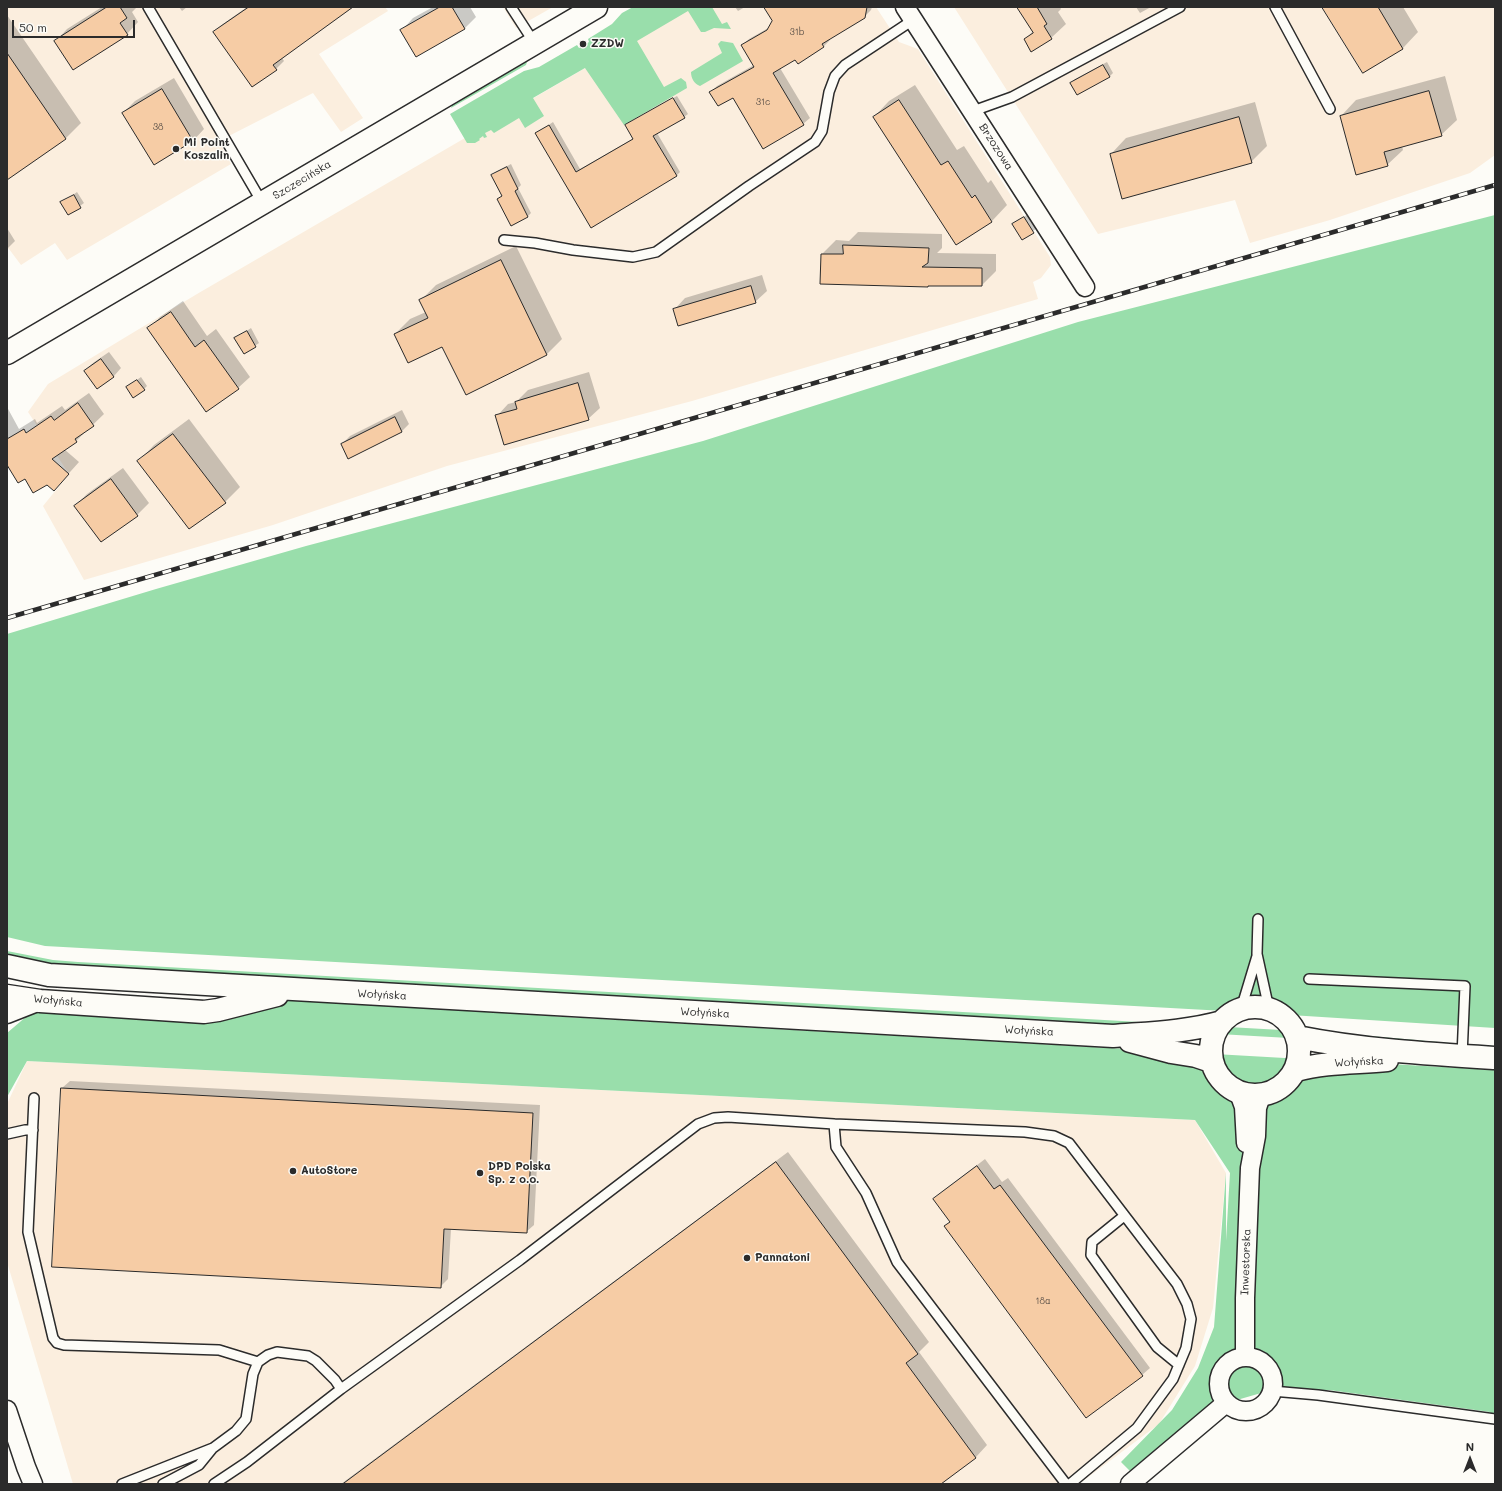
<!DOCTYPE html>
<meta charset="utf-8">
<style>
body{margin:0}
#map{position:relative;width:1502px;height:1491px;overflow:hidden;background:#fdfcf7;font-family:Mali,sans-serif}
canvas{display:block}
.frame{position:absolute;inset:0;border:8px solid #2b2b2b;pointer-events:none}
.north{position:absolute;left:1450px;top:1439px;width:40px;height:40px;-webkit-text-stroke:3px #fdfcf7;paint-order:stroke;rotate:0deg;font-size:11px;font-weight:700;line-height:16px;text-align:center;color:#2b2b2b}
.north::after{content:'';display:block;margin:auto;width:14px;height:18px;background:#2b2b2b;clip-path:polygon(50% 0,100% 100%,50% 72%,0 100%)}
.scale{position:absolute;left:12px;top:20px;width:123px;height:18px;box-sizing:border-box;border:2px solid #2b2b2b;border-top:0;padding-left:5px;font-size:12px;line-height:14px;white-space:nowrap;color:#2b2b2b;-webkit-text-stroke:3px #fdfcf7;paint-order:stroke}
</style>
<div id="map">
<canvas width="1502" height="1491"></canvas>
<div class="frame"></div>
<div class="north">N</div>
<div class="scale">50 m</div>
</div>
<script>
const g = document.querySelector('canvas').getContext('2d');
g.lineJoin = 'round';
function fillPath(path, color) {
  g.fillStyle = color;
  g.fill(path, 'evenodd');
}
function trace(path, color, width, dash) {
  g.strokeStyle = color;
  g.lineWidth = width;
  g.lineCap = dash ? 'butt' : 'round';
  g.setLineDash(dash || []);
  g.stroke(path);
}
function drawText(font, color, halo, rows, align = 'center') {
  g.font = font + ' Mali,sans-serif';
  g.lineWidth = 3;
  g.setLineDash([]);
  g.textBaseline = 'middle';
  g.strokeStyle = halo;
  g.fillStyle = color;
  for (const [text, x, y, turn = 0] of rows) {
    g.save();
    g.translate(x, y);
    g.rotate((+turn || 0) * Math.PI / 180);
    g.textAlign = isNaN(turn) ? turn : align;
    if (halo) g.strokeText(text, 0, 0);
    g.fillText(text, 0, 0);
    g.restore();
  }
}
fillPath(new Path2D(`
 M7 7H385L388 11 319 54 363 118 341 132 313 93 219 141 231 164 67 260 55 243 21 265 9 249 7 250Z
 M503 7H553L516 28Z
 M690 7H876L899 42 918 49 1050 257 1051 265 1041 278 1033 282 1038 299 692 401 447 466 273 525 84 580 43 506 69 474 28 412 48 384 197 294Z
 M954 7H1495V155L1470 173 1330 220 1250 243 1235 200 1098 234Z
 M27 1061 1195 1120 1226 1173 1213 1308 1195 1366 1159 1424 1079 1484H73L7 1262V1104Z`), '#fbeede');
fillPath(new Path2D(`
 M633 7H712L722 24 727 22 731 29 714 28 705 32H701L688 11 637 41 664 87 681 78 686 82 687 88 624 125 585 68 533 98 544 116 525 128 519 118 494 133 491 130 485 133 487 137 484 138 483 136 479 139 480 140 475 143H467L450 114 524 71 539 67 577 45 579 48 589 42 588 39 612 24 622 13Z
 M721 41 733 43 743 61 700 86C694 84 691 78 691 72L722 53 718 44Z
 M521 62H527L526 65 451 108 454 101Z
 M1495 215V1028L1243 1012 45 946 7 937V634L156 589 306 546 703 441 1078 322Z
 M7 951 53 960 78 962 1299 1031 1289 1038 77 969 7 959Z
 M289 998 566 1017 1495 1070V1420L1490 1412 1329 1390 1268 1391 1230 1402 1192 1424 1130 1471 1121 1462 1172 1410 1198 1368 1214 1327 1226 1173V1241L1230 1173 1195 1120 27 1061 7 1097V1033L34 1010Z
 M1314 1032C1374 1035 1434 1043 1495 1046V1049L1324 1039Z`), '#99deab');
fillPath(new Path2D(`
 M102 7H137L132 12 138 22 127 34 56 41 67 29Z
 M179 7H187L182 11Z
 M247 7H352L282 58 284 61 276 69 214 32 223 24Z
 M433 7H470L476 17 464 29 402 30 413 18Z
 M735 7H745L738 11Z
 M765 7H872L871 10 864 17 829 38 830 40 823 47 796 59 780 68 810 118 803 124 734 96 711 92 717 86 754 65 742 46 749 39 770 27 773 21Z
 M1018 7H1060L1061 9 1058 12 1066 24 1051 38 1025 40 1033 31Z
 M1136 7H1151L1140 13Z
 M1324 7H1403L1418 32 1403 48 1364 72Z
 M7 15 81 123 65 139 7 179Z
 M1107 62 1113 73 1109 77 1071 83 1075 79Z
 M1445 76 1457 120 1441 135 1402 146 1403 150 1387 165 1341 116 1356 100Z
 M174 78 204 129 193 141 154 164 123 113 135 101Z
 M915 85 957 150 964 146 988 183 991 180 1007 205 992 221 956 244 874 117 889 101Z
 M677 96 688 114 684 117 657 133 680 172 676 176 591 226 537 133 553 122 580 169 634 138 626 126 630 122Z
 M1255 102 1267 146 1251 162 1111 154 1126 138Z
 M511 164 521 185 518 188 531 213 528 216 511 224 498 199 503 195 493 175 496 172Z
 M77 192 84 203 69 214 62 203Z
 M1028 214 1037 228 1023 239 1013 224Z
 M7 228 15 241 7 249Z
 M858 232 942 234V248L937 253 996 254V271L982 285 822 254 836 240 849 241Z
 M516 246 562 339 547 354 466 393 443 345 395 334 410 319 426 312 421 300 436 285Z
 M762 275 767 291 755 302 674 310 685 298Z
 M183 301 207 336 216 329 250 377 238 388 149 329 160 317Z
 M251 328 259 343 244 353 236 338Z
 M109 352 121 368 114 376 97 388 85 371 93 363Z
 M589 372 600 408 588 419 497 416 508 404 516 402 528 390Z
 M141 377 147 386 144 389 131 384Z
 M89 393 104 414 76 441 64 449 79 462 54 490 47 484 26 478 7 463V407L19 429 35 419 37 423 62 406 65 410Z
 M402 410 409 424 402 431 349 458 342 444 350 436Z
 M189 419 240 487 225 502 139 461 154 445Z
 M123 468 149 503 137 515 75 506 87 494Z
 M70 1081 540 1105 534 1225 526 1232 451 1229 448 1279 440 1287 62 1088Z
 M788 1152 929 1342 919 1352 987 1445 976 1457 940 1484H341Z
 M985 1159 1002 1182 1008 1178 1150 1368 1142 1375 945 1227 950 1221 934 1199 942 1192Z`), '#0003');
const building = new Path2D(`
 M107 7H120L127 18 120 23 128 35 73 70 54 41Z
 M249 7H353L273 65 277 70 252 87 213 32Z
 M440 7H452L465 29 416 57 400 30Z
 M764 7H867L865 18 822 44 824 47 798 64 795 60 773 73 804 125 763 149 733 98 718 106 709 92 754 67 741 45 767 30 772 21Z
 M1017 7H1037L1047 24 1044 26 1052 39 1031 52 1024 39 1033 33Z
 M1322 7H1378L1403 49 1363 73Z
 M7 53 66 139 7 180Z
 M1103 65 1110 77 1077 95 1070 83Z
 M162 89 193 141 154 165 122 113Z
 M1429 91 1442 136 1384 152 1388 166 1356 175 1340 116Z
 M673 98 685 118 653 136 677 176 591 228 535 133 549 125 576 172 633 139 625 125Z
 M899 100 941 165 948 161 972 198 975 195 992 222 956 245 873 117Z
 M1239 117 1252 163 1122 199 1110 154Z
 M507 167 518 189 515 191 528 217 511 226 497 199 502 196 491 175Z
 M74 195 81 208 68 215 60 202Z
 M1024 217 1034 233 1022 240 1012 224Z
 M843 245 929 248 928 263 922 267 982 268V286H928V287L820 284 821 254H843Z
 M501 260 547 355 466 395 442 347 408 363 394 334 428 318 419 300Z
 M751 286 756 303 678 326 673 309Z
 M171 312 195 347 204 340 239 389 206 412 147 328Z
 M247 331 256 347 244 354 234 338Z
 M101 359 114 377 97 389 84 371Z
 M137 380 145 390 133 398 126 387Z
 M578 383 589 420 504 445 495 415 517 409 515 402Z
 M78 403 94 426 75 439 77 442 52 459 69 474 54 491 47 485 33 493 25 479 18 483 7 465V439L24 429 26 433 51 416 54 420Z
 M395 417 402 432 348 459 341 444Z
 M173 434 226 503 189 529 137 461Z
 M111 479 138 516 101 542 74 506Z
 M61 1088 533 1113 527 1233 444 1229 441 1288 52 1267Z
 M776 1162 918 1354 906 1363 976 1458 941 1484H343Z
 M977 1166 994 1189 1000 1185 1143 1376 1086 1418 944 1226 950 1222 933 1199Z`);
fillPath(building, '#f6cca5');
trace(building, '#2b2b2b', 1);
const lane = new Path2D(`
 M148 7 263 204
 M511 7 535 44
 M1275 7 1330 109
 M973 111 1012 97 1180 7
 M504 240 535 243 573 250 633 257 656 252 749 186 815 142 822 131 829 92 835 76 845 65 913 20
 M1258 919 1257 954 1269 1009
 M1309 979 1465 986 1462 1056
 M1241 1009 1257 956
 M34 1098 28 1232 53 1338 57 1343 64 1345 219 1350 258 1362
 M834 1124 1025 1132 1054 1136 1069 1143 1177 1284 1187 1304 1191 1319 1186 1348 1173 1379 1137 1428 1070 1484
 M7 1134 25 1130H33
 M1124 1216 1092 1242 1091 1255 1157 1347 1179 1365
 M341 1389 520 1260 698 1124 714 1118 728 1117 834 1124 836 1147 866 1193 897 1262 1066 1484
 M1272 1391 1318 1395 1495 1419
 M122 1484 213 1448 236 1431 246 1419 253 1374 258 1362 268 1355 277 1352 308 1356 316 1361 335 1380 341 1389 247 1462 214 1484
 M163 1484 199 1465 212 1449`);
const street = new Path2D(`
 M905 7 1085 287
 M7 1014 40 1001
 M1239 1093 1244 1107 1246 1143
 M1245 1356V1298L1250 1168 1256 1136 1257 1108 1261 1096
 M1219 1384a27 27 0 1 1 54 0a27 27 0 1 1-54 0Z
 M7 1410 26 1467 33 1484
 M1130 1484 1226 1403`);
const secondary = new Path2D(`
 M7 353 596 7
 M7 966 49 975 1113 1036C1150 1033 1186 1032 1222 1022
 M7 996 40 1001 204 1012 218 1010 277 995
 M1211 1051a44 44 0 1 1 88 0a44 44 0 1 1-88 0Z
 M1297 1037C1362 1050 1429 1054 1495 1058
 M1130 1041 1171 1052 1196 1056 1211 1061
 M1296 1070C1326 1062 1356 1063 1387 1060`);
trace(lane, '#2b2b2b', 12);
trace(street, '#2b2b2b', 21);
trace(secondary, '#2b2b2b', 25);
trace(lane, '#fdfcf7', 9);
trace(street, '#fdfcf7', 18);
trace(secondary, '#fdfcf7', 22);
const rail = new Path2D(`
 M7 618 1495 185`);
trace(rail, '#2b2b2b', 4.5);
trace(rail, '#fdfcf7', 3, [9]);
for (const [x, y, r, color] of [
 [583,44,4,"#2b2b2b"],
 [176,149,4,"#2b2b2b"],
 [293,1171,4,"#2b2b2b"],
 [480,1173,4,"#2b2b2b"],
 [747,1258,4,"#2b2b2b"]
]) {
  const dot = new Path2D();
  dot.arc(x, y, r, 0, 2 * Math.PI);
  g.fillStyle = color;
  g.fill(dot);
  trace(dot, '#fdfcf7', 1.5);
}
drawText('9px', '#5e534a', null, [
 ["31b",797,32],
 ["31c",763,102],
 ["38",158,127],
 ["18a",1043,1301]
]);
drawText('bold 11px', '#2b2b2b', '#fdfcf7', [
 ["ZZDW",591,44],
 ["Mi Point",184,143],
 ["Koszalin",184,156],
 ["DPD Polska",488,1167],
 ["Sp. z o.o.",488,1180],
 ["AutoStore",301,1171],
 ["Pannatoni",755,1258]
], 'left');
drawText('11px', '#2b2b2b', '#fdfcf7', [
 ["Brzozowa",996,147,57],
 ["Szczecińska",302,180,-31],
 ["Wołyńska",382,995,3],
 ["Wołyńska",58,1001,5],
 ["Wołyńska",705,1013,3],
 ["Wołyńska",1029,1031,3],
 ["Wołyńska",1359,1062,-3],
 ["Inwestorska",1246,1262,-88]
]);
</script>
